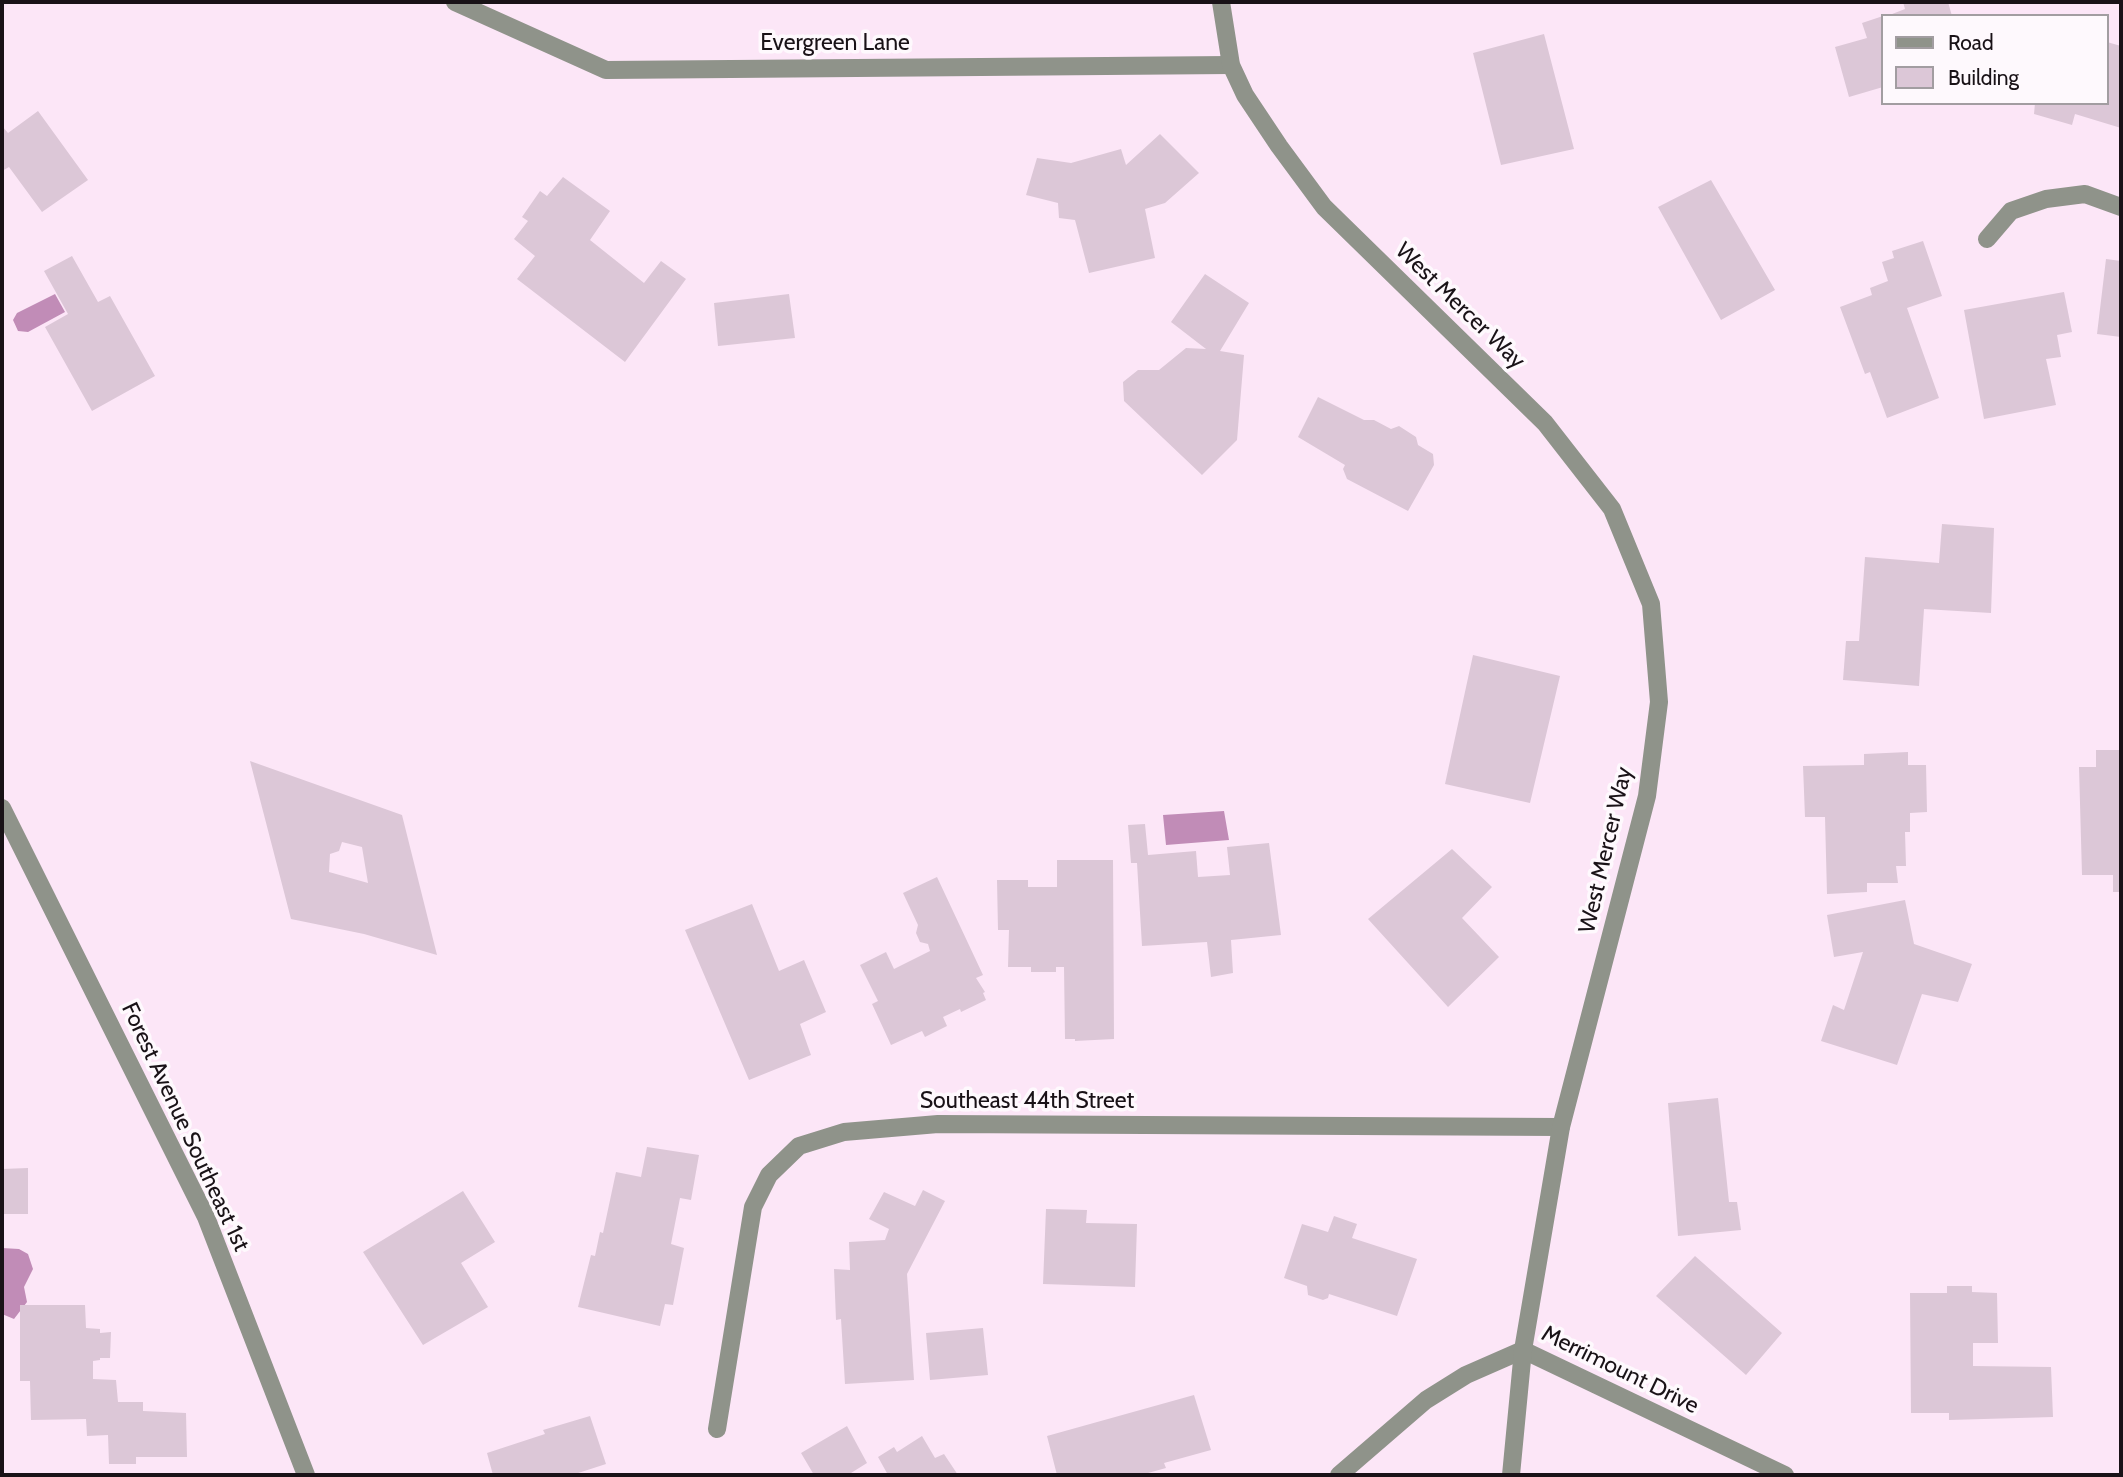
<!DOCTYPE html>
<style>
body{margin:0}
#map{position:relative;width:2123px;height:1477px;overflow:hidden;background:#fce6f7;font-family:Cabin,sans-serif}
canvas{display:block}
.frame{position:absolute;inset:0;border:4px solid #191217;pointer-events:none}
.legend{position:absolute;left:1881px;top:14px;width:228px;height:91px;box-sizing:border-box;background:#fef9fd;border:2px solid #a29da1;margin:0;padding:9px 12px;list-style:none;font-size:21px;color:#191217}
.legend li{display:flex;align-items:center;gap:14px;height:35px}
.legend b{width:35px;border:2px solid #a29da1}
</style>
<div id="map">
<canvas width="2123" height="1477"></canvas>
<div class="frame"></div>
<ul class="legend">
<li><b style="height:9px;background:#8f938a"></b>Road</li>
<li><b style="height:19px;background:#dcc7d7"></b>Building</li>
</ul>
</div>
<script>
const g = document.querySelector('canvas').getContext('2d');
g.lineJoin = 'round';
function fillPath(path, color) {
  g.fillStyle = color;
  g.fill(path, 'evenodd');
}
function trace(path, color, width, dash) {
  g.strokeStyle = color;
  g.lineWidth = width;
  g.lineCap = dash ? 'butt' : 'round';
  g.setLineDash(dash || []);
  g.stroke(path);
}
function drawText(font, color, halo, rows, align = 'center') {
  g.font = font + ' Cabin,sans-serif';
  g.lineWidth = 7;
  g.setLineDash([]);
  g.textBaseline = 'middle';
  g.strokeStyle = halo;
  g.fillStyle = color;
  for (const [text, x, y, turn = 0] of rows) {
    g.save();
    g.translate(x, y);
    g.rotate((+turn || 0) * Math.PI / 180);
    g.textAlign = isNaN(turn) ? turn : align;
    if (halo) g.strokeText(text, 0, 0);
    g.fillText(text, 0, 0);
    g.restore();
  }
}
fillPath(new Path2D(`
 M55 294 65 312 28 332 18 331 13 320 17 313Z
 M1224 811 1229 840 1166 845 1163 815Z
 M2 1248 19 1249 28 1254 33 1269 24 1287 27 1302 14 1319 2 1314Z`), '#c18cb7');
fillPath(new Path2D(`
 M1903 2H1948L1952 16H1887L1905 9Z
 M1883 16V87L1849 97 1835 47 1867 38 1862 23Z
 M1544 34 1574 149 1501 165 1473 53Z
 M2107 42 2121 46V128L2075 114 2072 125 2034 114 2035 103H2107Z
 M38 111 88 180 42 212 9 167 2 171V126L8 133Z
 M1160 134 1199 173 1165 203 1145 209 1155 258 1089 273 1075 220 1059 218 1058 203 1026 195 1037 158 1071 163 1121 149 1126 165Z
 M563 177 610 211 590 240 644 283 661 261 686 279 625 362 517 279 535 256 514 239 528 221 522 217 540 191 547 196Z
 M1711 180 1775 290 1721 320 1658 207Z
 M1923 241 1942 296 1907 308 1939 398 1887 418 1870 372 1865 374 1840 307 1872 295 1870 288 1888 281 1882 262 1894 258 1892 251Z
 M72 256 98 302 110 296 155 376 92 411 45 327 68 314 44 271Z
 M2106 259 2121 261V337L2097 334Z
 M1205 274 1249 303 1220 351 1244 355 1237 440 1202 475 1124 401 1123 382 1138 370H1159L1186 348 1206 349 1171 322Z
 M2064 292 2072 332 2057 335 2061 357 2046 359 2056 405 1984 419 1964 310Z
 M789 294 795 338 718 346 714 303Z
 M1318 397 1364 420H1374L1391 429 1399 426 1416 437 1418 445 1433 454 1434 465 1408 511 1347 479 1343 469 1345 465 1298 437Z
 M1942 524 1994 528 1991 613 1924 609 1919 686 1843 680 1846 641H1859L1865 557 1939 563Z
 M1473 655 1560 676 1530 803 1445 784Z
 M2096 750H2121V892H2113V875H2082L2079 767H2096Z
 M1908 752V765H1926L1927 812 1910 813V832H1905L1906 866H1896L1898 883H1867V892L1827 894 1825 817H1805L1803 766 1864 765V754Z
 M250 761 402 815 437 955 364 934 291 919ZM342 842 362 847 368 883 329 872 330 854 339 851Z
 M1145 824 1148 855 1196 851 1198 877 1230 875 1227 847 1269 843 1281 935 1231 940 1233 973 1211 977 1207 942 1142 946 1137 863H1131L1128 825Z
 M1452 849 1492 887 1462 918 1499 957 1448 1007 1368 919Z
 M1057 860H1113L1114 1039 1075 1041V1039H1065L1064 967H1056V972H1031V967H1008L1009 930H998L997 880H1028V887H1057Z
 M937 877 983 975 976 978 985 992 983 993 986 1000 961 1012 960 1009 943 1017 947 1026 925 1037 922 1031 891 1045 872 1004 878 1001 860 965 886 952 894 969 930 951 928 944 920 942 916 933 918 925 903 893Z
 M1905 900 1914 944 1972 964 1958 1002 1922 994 1897 1065 1821 1041 1833 1005 1844 1010 1863 952 1834 957 1827 915Z
 M752 904 779 971 804 960 826 1012 800 1024 811 1055 749 1080 685 930Z
 M1718 1098 1729 1202H1737L1741 1230 1678 1236 1668 1103Z
 M647 1147 699 1155 691 1200 680 1198 671 1244 684 1248 673 1305 665 1304 660 1326 578 1307 591 1255 595 1256 600 1232 603 1233 616 1172 641 1177Z
 M28 1168V1214H2V1169Z
 M923 1190 945 1201 907 1274 914 1380 845 1384 841 1319 836 1320 834 1269 850 1270 849 1242 885 1240 889 1229 869 1219 884 1192 915 1206Z
 M463 1191 495 1242 461 1263 488 1307 423 1345 363 1252Z
 M1046 1209 1087 1210 1086 1223 1137 1224 1135 1287 1043 1284Z
 M1334 1216 1357 1224 1352 1238 1417 1259 1397 1316 1329 1294 1328 1298 1323 1300 1308 1295 1307 1286 1284 1278 1302 1224 1328 1232Z
 M1695 1256 1782 1333 1746 1375 1656 1296Z
 M1947 1286H1972V1292L1997 1293 1998 1343H1973V1366L2051 1367 2053 1417 1949 1420V1413H1911L1910 1293H1947Z
 M20 1305H85L86 1328 100 1329V1333L111 1332 110 1358H100V1360L93 1361V1379L116 1380 118 1402H143V1411L186 1413 187 1457H136V1464H109L108 1435 87 1436 86 1419 31 1420 30 1381H20Z
 M983 1328 988 1375 930 1380 926 1333Z
 M1194 1395 1211 1450 1164 1463 1166 1468 1148 1473 1149 1475H1057L1047 1436Z
 M590 1416 606 1464 572 1475H493L487 1453 545 1434 543 1430Z
 M847 1426 867 1463 851 1473 852 1475H814L801 1453Z
 M922 1436 935 1458 944 1454 958 1475H888L878 1457 894 1447 897 1452Z`), '#dcc7d7');
trace(new Path2D(`
 M455 2 606 70 1231 65
 M1987 239 2011 211 2046 199 2085 194 2121 207
 M2 808 206 1217 306 1475
 M717 1429 753 1207 769 1175 799 1146 844 1132 938 1124 1561 1127
 M1339 1475 1426 1400 1466 1375 1523 1350 1785 1475`), '#8f938a', 18);
trace(new Path2D(`
 M1221 2 1231 65 1245 95 1279 146 1324 207 1545 423 1612 509 1651 604 1659 702 1647 796 1561 1127 1523 1350 1511 1475`), '#8f938a', 18);
drawText('23px', '#191217', '#fef9fd', [
 ["Evergreen Lane",835,43],
 ["West Mercer Way",1460,306,44],
 ["West Mercer Way",1606,850,-77],
 ["Southeast 44th Street",1027,1101],
 ["Forest Avenue Southeast 1st",185,1127,65],
 ["Merrimount Drive",1620,1370,26]
]);
</script>
